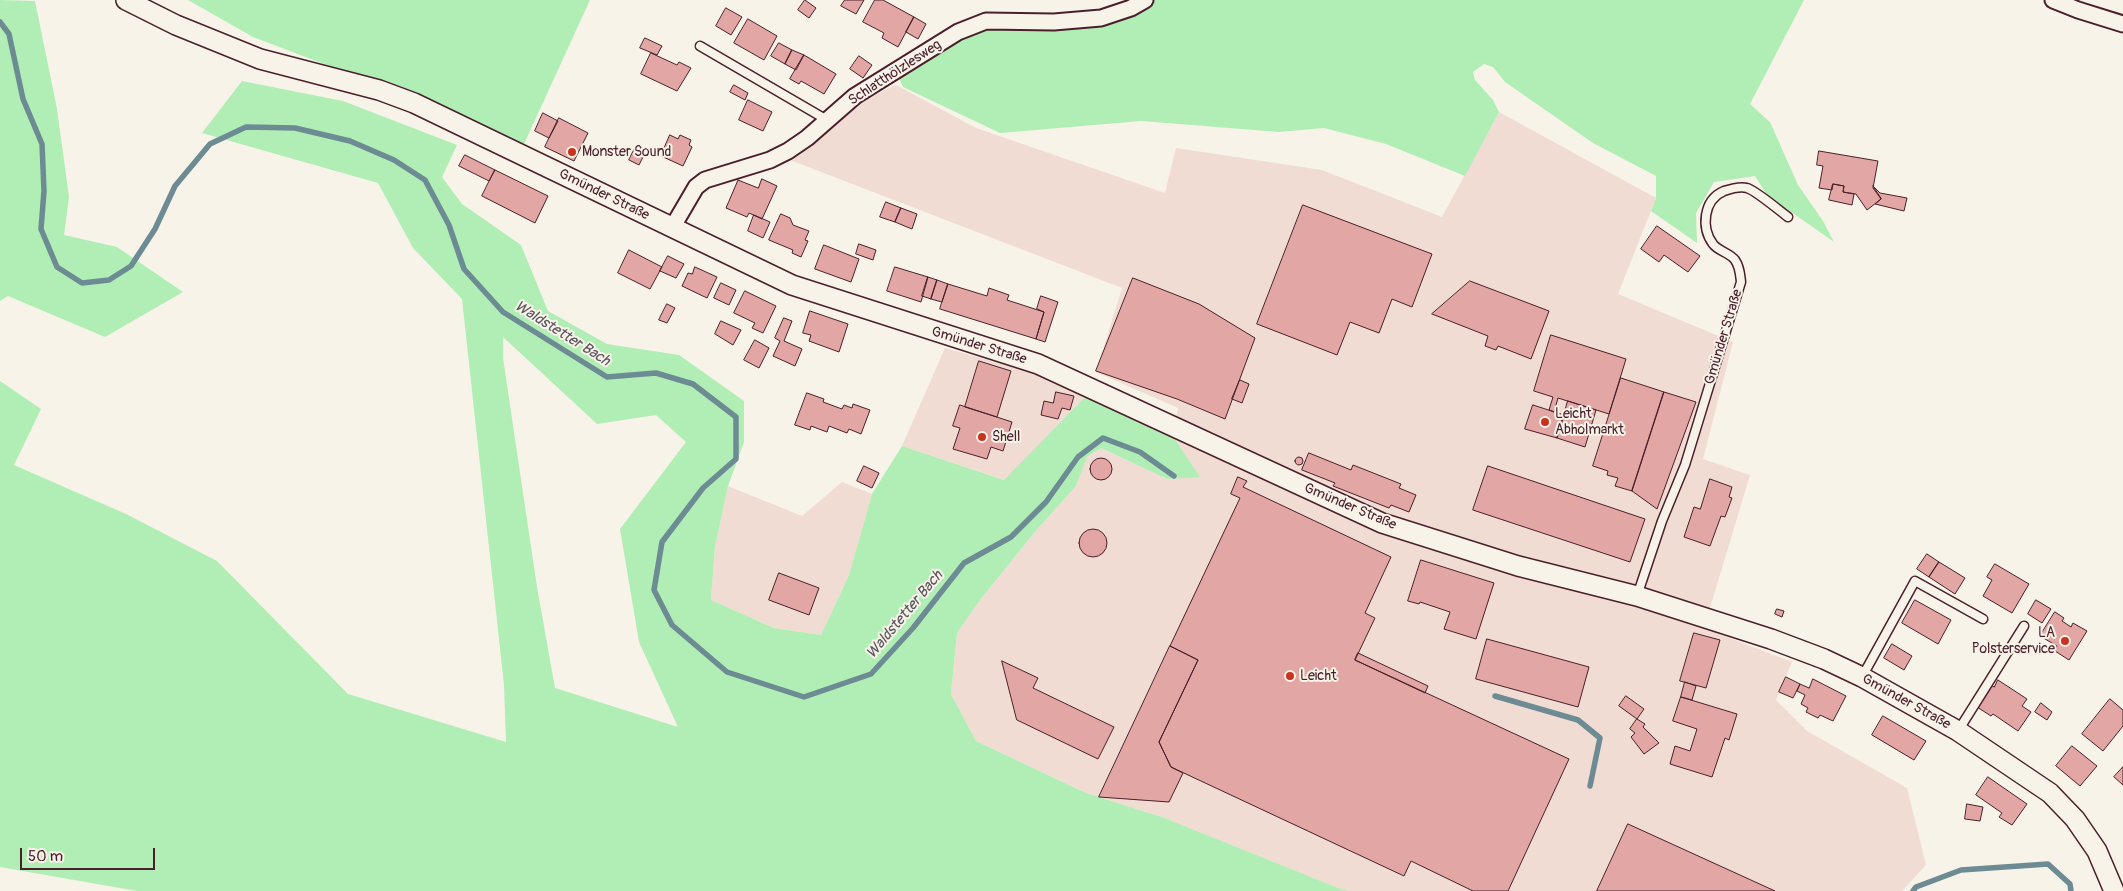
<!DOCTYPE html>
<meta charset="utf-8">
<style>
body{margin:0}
#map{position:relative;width:2123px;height:891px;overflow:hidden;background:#f7f3e8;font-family:Pangolin,sans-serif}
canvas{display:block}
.scale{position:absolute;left:20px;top:848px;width:135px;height:22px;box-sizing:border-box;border:2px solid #4a1f2b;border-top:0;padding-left:6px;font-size:15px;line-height:18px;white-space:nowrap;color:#4a1f2b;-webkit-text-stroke:4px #f7f3e8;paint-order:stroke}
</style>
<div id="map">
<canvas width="2123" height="891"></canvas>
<div class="scale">50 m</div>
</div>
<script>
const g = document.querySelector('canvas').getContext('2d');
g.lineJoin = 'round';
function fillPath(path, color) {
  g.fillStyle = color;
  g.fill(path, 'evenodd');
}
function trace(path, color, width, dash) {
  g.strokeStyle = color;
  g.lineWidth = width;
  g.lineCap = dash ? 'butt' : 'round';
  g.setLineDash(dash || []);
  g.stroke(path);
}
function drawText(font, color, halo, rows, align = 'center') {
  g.font = font + ' Pangolin,sans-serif';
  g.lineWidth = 4;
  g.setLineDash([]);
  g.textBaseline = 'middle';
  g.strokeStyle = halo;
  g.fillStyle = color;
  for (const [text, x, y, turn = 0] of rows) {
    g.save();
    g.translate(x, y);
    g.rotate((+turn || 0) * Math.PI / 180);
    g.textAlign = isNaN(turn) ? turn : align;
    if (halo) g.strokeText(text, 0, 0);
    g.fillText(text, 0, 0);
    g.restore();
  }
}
fillPath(new Path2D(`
 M896 85 976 128 1165 193 1176 148 1322 170 1442 217 1499 112 1656 198 1618 294 1733 342 1703 459 1750 475 1704 628 1792 662 1776 700 1807 731 1907 788 1926 865 1902 891H1350L1341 889 1162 817 1086 793 976 741 951 694 957 633 980 600 1034 533 1076 486 1086 458 1101 448 1167 479 1199 476 1173 436 1178 408 1096 372 1122 288 785 158 857 103Z
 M945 348 1093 389 1005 480 902 446Z
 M842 482 872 494 849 575 821 635 774 628 711 600 715 547 728 486 802 516Z`), '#f1dcd4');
fillPath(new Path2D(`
 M0 0 35 1 57 109 69 197 64 235 117 247 183 292 105 337 8 296 0 301Z
 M188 0H590L524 144 469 119 253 37Z
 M1151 0H1804L1750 104 1770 122 1798 185 1823 221 1834 242 1767 195 1755 176 1714 182 1696 213 1697 243 1651 211 1656 198V176L1593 143 1505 82 1493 67 1484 64 1473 72 1475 80 1493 100 1499 112 1465 176 1386 144 1324 128 1279 132 1141 121 1000 133 903 87 899 78 916 62 980 26 1052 27Z
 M242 81 343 101 457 145 442 177 462 204 521 245 548 311 607 344 679 355 744 401V442L728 486 715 547 711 600 774 628 821 635 849 575 872 494 902 446 1004 480 1093 389 1173 436 1200 477 1167 479 1101 448 1087 457 1076 486 1034 533 980 600 957 633 951 694 976 741 1086 793 1162 817 1341 889 1350 891H137L0 867V381L41 409 14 465 126 514 217 561 348 694 506 742 504 685 462 299 413 248 378 183 202 133ZM503 337 597 424 656 415 686 442 620 529 639 642 678 727 555 688 537 587 503 358Z`), '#b0eeb5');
trace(new Path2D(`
 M0 22 9 34 23 99 42 144 44 191 41 229 57 267 82 283 109 280 131 266 155 229 175 186 210 144 246 127 295 128 350 141 394 160 425 180 449 225 464 269 503 312 607 377 656 373 693 384 736 417V459L703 488 662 542 654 590 672 625 727 672 804 697 871 674 913 628 964 563 1011 537 1046 502 1078 457 1103 438 1140 452 1174 476
 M1495 696 1578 720 1600 738 1590 786
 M1913 891 1916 887 1961 870 2048 864 2070 884 2071 891`), '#6c8b93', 5.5);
const building = new Path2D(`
 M805 0 816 8 809 18 798 10Z
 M845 0H864L856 14 841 6Z
 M875 0H883L914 17 898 47 882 38 884 33 863 22Z
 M726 8 742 17 731 35 716 26Z
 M914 17 926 24 918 39 906 32Z
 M748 19 777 36 764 60 734 43Z
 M645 38 662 46 657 55 640 48Z
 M779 43 792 50 785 64 771 56Z
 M792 50 804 55 796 70 785 64Z
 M651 53 677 65 679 62 691 68 677 91 641 74Z
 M804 55 836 74 824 94 801 81 799 84 790 79Z
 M859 56 872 65 863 78 850 69Z
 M734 85 748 93 745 100 730 92Z
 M748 100 772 112 763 131 739 120Z
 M543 113 558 121 549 138 535 131Z
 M559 118 588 133 574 161 545 147Z
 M670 135 678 139 680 135 691 140 689 145 692 147 683 166 661 156Z
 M636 146 646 151 639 165 629 160Z
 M1819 151 1878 161 1873 188 1881 199 1867 210 1856 194 1843 192 1844 186 1833 184 1832 190 1819 188 1823 166 1817 165Z
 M465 155 495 170 489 181 459 166Z
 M495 170 548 196 535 223 482 196Z
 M762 179 777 186 762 219 749 213 747 217 726 208 738 180 758 188Z
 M1833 184 1844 186 1843 192 1854 194 1852 205 1829 200Z
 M1873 186 1880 193 1907 198 1904 211 1875 204 1881 199Z
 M886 202 901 208 895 222 880 217Z
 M1303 205 1432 254 1412 307 1392 299 1379 333 1350 322 1337 355 1257 324Z
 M901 208 917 214 912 229 895 222Z
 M781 214 790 218 793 225 809 231 805 240 808 241 801 257 792 253 793 250 769 240Z
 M754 215 770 222 763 238 748 231Z
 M1657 226 1700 256 1688 272 1664 255 1659 262 1641 249Z
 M859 244 876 250 873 260 856 254Z
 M824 245 859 259 851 282 815 269Z
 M629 250 662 267 650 289 618 273Z
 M668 256 684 264 676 278 660 271Z
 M695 267 717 277 707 298 682 286 688 273 692 274Z
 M895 267 928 277 921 302 887 291Z
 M928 277 937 280 931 299 922 296Z
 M1133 278 1199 304 1255 338 1225 419 1177 399 1096 371Z
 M937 280 948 284 942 302 931 299Z
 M1470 281 1549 311 1531 359 1498 346 1496 350 1485 346 1488 336 1432 314Z
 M721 283 736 290 729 305 714 298Z
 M948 284 987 296 989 288 1009 295 1007 300 1044 312 1036 339 940 309Z
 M745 291 776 306 763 333 752 328 755 323 734 313Z
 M1041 296 1058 302 1045 342 1036 339 1044 312 1037 309Z
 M667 304 675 308 667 323 659 320Z
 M810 311 848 324 839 352 809 341 811 335 803 333Z
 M784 318 792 321 784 341 802 349 795 366 773 356 780 341 775 338Z
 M721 321 741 330 733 345 715 334Z
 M1551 335 1626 359 1609 414 1558 398 1554 412 1549 410 1553 397 1534 391Z
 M755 340 769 348 759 368 744 360Z
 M979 361 1011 371 997 417 965 407Z
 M1621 378 1664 392 1632 491 1615 486 1618 478 1607 475 1608 471 1593 466Z
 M1240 380 1249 384 1242 403 1232 399Z
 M1056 392 1074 396 1070 410 1062 408 1058 419 1041 415 1044 401 1053 403Z
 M1664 392 1696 402 1657 509 1632 491Z
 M807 393 824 399 823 402 842 409 844 405 852 408 853 404 870 410 861 434 849 429 847 433 829 426 827 432 811 426 810 430 795 425Z
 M1568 401 1596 410 1585 447 1557 438Z
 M960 405 1012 422 1003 451 991 447 987 459 953 449 960 428 953 426Z
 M1533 405 1564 415 1557 438 1525 429Z
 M1309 453 1351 470 1353 465 1401 484 1399 488 1416 495 1409 512 1391 505 1389 508 1333 486 1335 483 1302 470Z
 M1295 461a4 4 0 1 1 8 0a4 4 0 1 1-8 0Z
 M1090 469a11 11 0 1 1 22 0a11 11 0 1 1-22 0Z
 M864 466 879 473 872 488 857 481Z
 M1488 466 1645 519 1630 562 1473 510Z
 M1238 477 1247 481 1243 487 1391 557 1365 613 1375 618 1355 660 1569 759 1508 891H1473L1411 861 1404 876 1171 767 1159 742 1198 660 1170 646 1240 498 1231 494Z
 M1710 479 1732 487 1729 497 1732 498 1725 517 1721 516 1710 546 1684 537 1694 507 1700 509Z
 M1079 543a14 14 0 1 1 28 0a14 14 0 1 1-28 0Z
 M1927 554 1939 562 1929 577 1917 569Z
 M1421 560 1494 583 1476 639 1444 629 1450 612 1420 602 1419 604 1408 601Z
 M1939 562 1965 578 1955 594 1929 577Z
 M1995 564 2029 584 2012 613 1983 596 1992 580 1987 577Z
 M779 573 819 588 809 615 769 600Z
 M1915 600 1951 620 1938 644 1902 623Z
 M2036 600 2051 609 2042 623 2028 614Z
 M1777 609 1784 611 1782 617 1775 614Z
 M2055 612 2064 618 2062 621 2071 627 2073 623 2087 631 2069 660 2055 651 2057 646 2040 636Z
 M1694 633 1720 640 1706 688 1680 681Z
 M1487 639 1589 667 1578 707 1476 679Z
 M1892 644 1912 656 1904 670 1884 658Z
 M1170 646 1198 660 1159 742 1171 767 1183 773 1169 802 1099 797Z
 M1358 653 1428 686 1425 693 1355 660Z
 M1002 661 1038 678 1033 688 1114 727 1098 759 1017 720Z
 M1786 677 1800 684 1793 698 1779 692Z
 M1813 679 1846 696 1833 721 1820 715 1818 718 1806 712 1808 708 1801 704 1805 695 1797 691 1800 684 1809 688Z
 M1998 680 2027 699 2022 706 2031 712 2018 731 1993 714 1991 716 1977 707 1991 685 1994 687Z
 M1685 682 1696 686 1692 700 1681 697Z
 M1626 696 1644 709 1637 719 1619 706Z
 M1681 697 1737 714 1729 740 1725 738 1712 777 1670 764 1675 746 1690 751 1697 729 1673 721Z
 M2110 699 2123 710V726L2103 751 2082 734Z
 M2041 703 2052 712 2047 720 2035 712Z
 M1883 716 1926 741 1914 760 1872 735Z
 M1637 719 1645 724 1643 727 1659 743 1644 754 1631 737 1635 733 1630 729Z
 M2072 746 2097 766 2080 786 2056 766Z
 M2123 767V785L2114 777Z
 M1988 777 2027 804 2012 825 1999 817 2002 813 1976 795Z
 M1967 804 1983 807 1980 821 1965 819Z
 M1628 824 1775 891H1597Z`);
fillPath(building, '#e2a7a4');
trace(building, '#4a1f2b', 1);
const service = new Path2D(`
 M700 46 827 120
 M1637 596 1662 521 1685 465 1741 282C1740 274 1740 267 1735 260 1730 253 1718 251 1713 244 1701 228 1703 200 1724 191 1730 189 1740 186 1747 188 1755 190 1780 211 1788 217
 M1862 677 1915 581 1983 619
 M1958 731 2024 626`);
const minor = new Path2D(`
 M2053 0 2078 10 2123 24
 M672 228 696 187 705 180 770 160 788 151 807 138 855 96 958 32 986 21 1054 22 1101 18 1131 8 1145 0`);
const tertiary = new Path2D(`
 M126 0 176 25 260 59 379 90 414 103 792 285 1038 364 1382 523 1518 566 1637 596 1771 639 1824 659 1862 677 1958 731 2050 793 2075 819 2097 851 2114 891`);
trace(service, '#4a1f2b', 11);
trace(minor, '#4a1f2b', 19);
trace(tertiary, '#4a1f2b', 22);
trace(service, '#f7f3e8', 8);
trace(minor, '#f7f3e8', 15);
trace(tertiary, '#f7f3e8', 19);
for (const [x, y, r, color] of [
 [572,152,5,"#c8321e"],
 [1545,422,5,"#c8321e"],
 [982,437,5,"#c8321e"],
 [2065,641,5,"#c8321e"],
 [1290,676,5,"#c8321e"]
]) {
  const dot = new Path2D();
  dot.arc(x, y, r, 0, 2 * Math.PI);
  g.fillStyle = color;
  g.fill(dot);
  trace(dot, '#f7f3e8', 2);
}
drawText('14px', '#4a1f2b', '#f7f3e8', [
 ["Schlatthölzlesweg",895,73,-33],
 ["Gmünder Straße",604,195,26],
 ["Gmünder Straße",1724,337,-73],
 ["Gmünder Straße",979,346,17],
 ["Gmünder Straße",1350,507,23],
 ["Gmünder Straße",1906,702,29]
]);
drawText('14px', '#4a1f2b', '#f7f3e8', [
 ["Monster Sound",582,152],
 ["Leicht",1555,414],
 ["Abholmarkt",1555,430],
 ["Shell",992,437],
 ["LA",2055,633,"right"],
 ["Polsterservice",2055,649,"right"],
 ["Leicht",1300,676]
], 'left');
drawText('italic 15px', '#5b555f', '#f7f3e8', [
 ["Waldstetter Bach",562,334,32],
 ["Waldstetter Bach",905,615,-50]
]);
</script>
